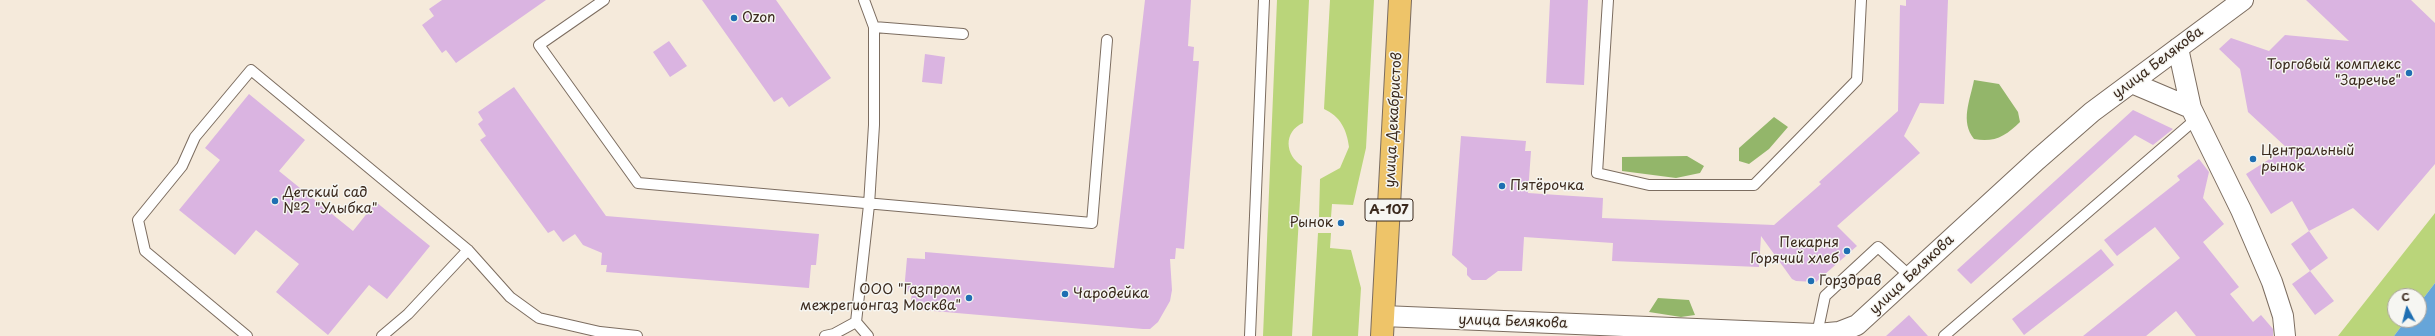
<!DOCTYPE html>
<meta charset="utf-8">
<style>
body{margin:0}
#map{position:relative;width:2435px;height:336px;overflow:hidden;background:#f5eadb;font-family:"Playpen Sans",sans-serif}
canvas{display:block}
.north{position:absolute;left:2387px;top:288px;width:40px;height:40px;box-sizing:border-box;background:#f6f6f2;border:1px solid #aba49d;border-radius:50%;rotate:353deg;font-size:11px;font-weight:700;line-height:16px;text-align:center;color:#3b2a1e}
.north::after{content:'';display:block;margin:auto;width:14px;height:18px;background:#1f6fb2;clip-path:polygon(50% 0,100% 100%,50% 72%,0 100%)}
</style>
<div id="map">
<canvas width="2435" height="336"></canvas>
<div class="north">С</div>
</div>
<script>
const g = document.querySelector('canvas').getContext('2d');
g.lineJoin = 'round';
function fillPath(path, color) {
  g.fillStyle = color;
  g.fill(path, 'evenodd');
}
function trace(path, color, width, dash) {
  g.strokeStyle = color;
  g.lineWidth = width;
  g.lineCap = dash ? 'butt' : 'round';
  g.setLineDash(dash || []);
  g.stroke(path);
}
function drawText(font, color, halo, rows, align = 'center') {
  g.font = font + ' "Playpen Sans",sans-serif';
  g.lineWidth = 3;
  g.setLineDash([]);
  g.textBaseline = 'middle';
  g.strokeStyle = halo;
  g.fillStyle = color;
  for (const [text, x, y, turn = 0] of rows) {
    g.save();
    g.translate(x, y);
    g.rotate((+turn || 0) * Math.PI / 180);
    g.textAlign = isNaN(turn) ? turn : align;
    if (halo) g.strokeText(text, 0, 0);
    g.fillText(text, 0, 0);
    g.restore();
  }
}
fillPath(new Path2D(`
 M1277 0H1309L1303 123C1283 132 1285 155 1302 166L1292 336H1263Z
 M1330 0H1374L1366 148 1353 205 1332 204 1331 217H1319L1320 179 1340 168 1349 147C1347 130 1340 116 1324 109Z
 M2435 213V283L2419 304V296H2395V320H2406L2394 336H2338Z
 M1318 233H1331L1330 248 1351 250 1361 288 1358 336H1312Z`), '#bad57a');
fillPath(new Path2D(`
 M1974 80 1999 84 2018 112 2020 122C2006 136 1994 143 1974 139 1960 121 1970 101 1974 80Z
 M1774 117 1788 127 1769 149 1749 164 1739 161V148Z
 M1687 156 1704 166 1700 173 1676 178 1622 171V157Z
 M1658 298 1689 300 1695 315 1681 317 1649 312Z`), '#93b66a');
fillPath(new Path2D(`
 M2435 283V336H2394L2406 320H2419V304Z`), '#66a5d9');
fillPath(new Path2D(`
 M442 0H546L456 63 446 50 442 53 422 25 434 16 429 9Z
 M702 0H776L831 78 789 107 782 97 774 102Z
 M1145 0H1191L1188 46 1194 47 1193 61H1199L1184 249 1176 248 1175 259H1170L1172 290 1170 301 1158 322 1150 329H1143L910 309 912 292 904 291 907 258 925 259V252L1114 268Z
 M1550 0H1588L1584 85 1546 83Z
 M1906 0H1948L1944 104 1920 103 1904 136 1920 153 1837 226 1857 246 1816 282 1796 281 1792 279 1761 236 1759 267 1612 261 1613 243 1524 237 1522 271H1498L1486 280H1472L1467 275V268L1452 255 1461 136 1526 141 1525 151H1531L1528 193 1603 198 1602 218 1774 225 1821 184 1819 182 1898 111 1900 5 1906 6Z
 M2306 0H2411L2435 23V164L2378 231 2353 208 2309 231 2292 201 2271 214 2246 174 2287 148 2248 112 2240 69 2219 49 2231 38 2269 51 2285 35 2349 41Z
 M669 41 687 66 670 77 653 52Z
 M925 54 945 57 942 84 922 82Z
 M514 87 606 216 819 234 816 265H811L809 288 606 272 607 265H601L602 253 583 245 575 234 563 242 554 230 548 233 480 140 486 136 478 124 483 120 478 112Z
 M249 94 305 140 279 171 353 231 376 202 430 246 387 299 369 285 328 335 276 292 299 264 256 230 235 255 179 210 220 160 205 148Z
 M2133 110 2173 129 2153 145 2135 135 1971 284 1957 270Z
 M2199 159 2209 172 2203 198 2224 224 2203 242 2239 287 2230 294 2253 322 2261 315 2273 329V336H2196L2176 311 2146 336H2083L2180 258 2155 227 2117 256 2104 240 2180 180 2177 176Z
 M2309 231 2328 258 2310 271 2291 244Z
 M2101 249 2114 265 2024 335 2012 319Z
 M2310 271 2334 301 2315 315 2292 284Z
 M1909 315 1928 336H1886Z`), '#dab4e1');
const service = new Path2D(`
 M604 0 539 45 638 183 1092 223 1107 40
 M864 0 874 27V125L869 205 856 322 868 336
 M1608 0 1597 173 1649 185H1754L1857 80 1861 0
 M874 27 963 34
 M1817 334 1825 296 1878 247 1911 277
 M247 336 145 251 138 220 182 166 195 137 251 70 468 250 510 297 539 318 600 332 637 336
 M382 336 408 314 468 250
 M825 336 834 334 856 322
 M1250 336 1264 0
 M1944 336 2196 119`);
const minor = new Path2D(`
 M2178 48 2191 108 2241 210 2272 282 2283 316 2285 336
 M2132 83 2191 108
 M1383 316 1817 334 1839 332 1857 325 2037 160 2092 112 2243 0`);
const primary = new Path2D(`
 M1382 336 1400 0`);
trace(service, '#7c6d60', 12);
trace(minor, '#7c6d60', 22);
trace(primary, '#7c6d60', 24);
trace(service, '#fff', 10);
trace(minor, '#fff', 20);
trace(primary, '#eec469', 22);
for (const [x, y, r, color] of [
 [734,18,4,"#1f6fb2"],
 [2409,73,4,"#1f6fb2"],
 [2253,159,4,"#1f6fb2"],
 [1502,186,4,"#1f6fb2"],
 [275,201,4,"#1f6fb2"],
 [1341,223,4,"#1f6fb2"],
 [1847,251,4,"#1f6fb2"],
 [1811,281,4,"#1f6fb2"],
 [1065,294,4,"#1f6fb2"],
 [969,298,4,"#1f6fb2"]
]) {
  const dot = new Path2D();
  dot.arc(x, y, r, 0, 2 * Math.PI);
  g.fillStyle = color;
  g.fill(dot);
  trace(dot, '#f6f6f2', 1.5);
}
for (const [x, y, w] of [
 [1389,210,48]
]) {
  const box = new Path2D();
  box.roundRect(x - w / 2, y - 11, w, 22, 3);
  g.fillStyle = '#f6f6f2';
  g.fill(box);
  trace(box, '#3b2a1e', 1);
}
drawText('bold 13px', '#3b2a1e', null, [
 ["А-107",1389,210]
]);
drawText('14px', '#3b2a1e', '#f6f6f2', [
 ["Ozon",742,18],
 ["Торговый комплекс",2401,65,"right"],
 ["\"Заречье\"",2401,81,"right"],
 ["Центральный",2261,151],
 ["рынок",2261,167],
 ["Пятёрочка",1510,186],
 ["Детский сад",283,193],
 ["№2 \"Улыбка\"",283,209],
 ["Рынок",1333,223,"right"],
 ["Пекарня",1839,243,"right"],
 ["Горячий хлеб",1839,259,"right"],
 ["Горздрав",1819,281],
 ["ООО \"Газпром",961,290,"right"],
 ["межрегионгаз Москва\"",961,306,"right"],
 ["Чародейка",1073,294]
], 'left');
drawText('14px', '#3b2a1e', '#f6f6f2', [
 ["улица Белякова",2158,63,-37],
 ["улица Декабристов",1394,120,-87],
 ["улица Белякова",1912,275,-43],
 ["улица Белякова",1513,322,2]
]);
</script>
